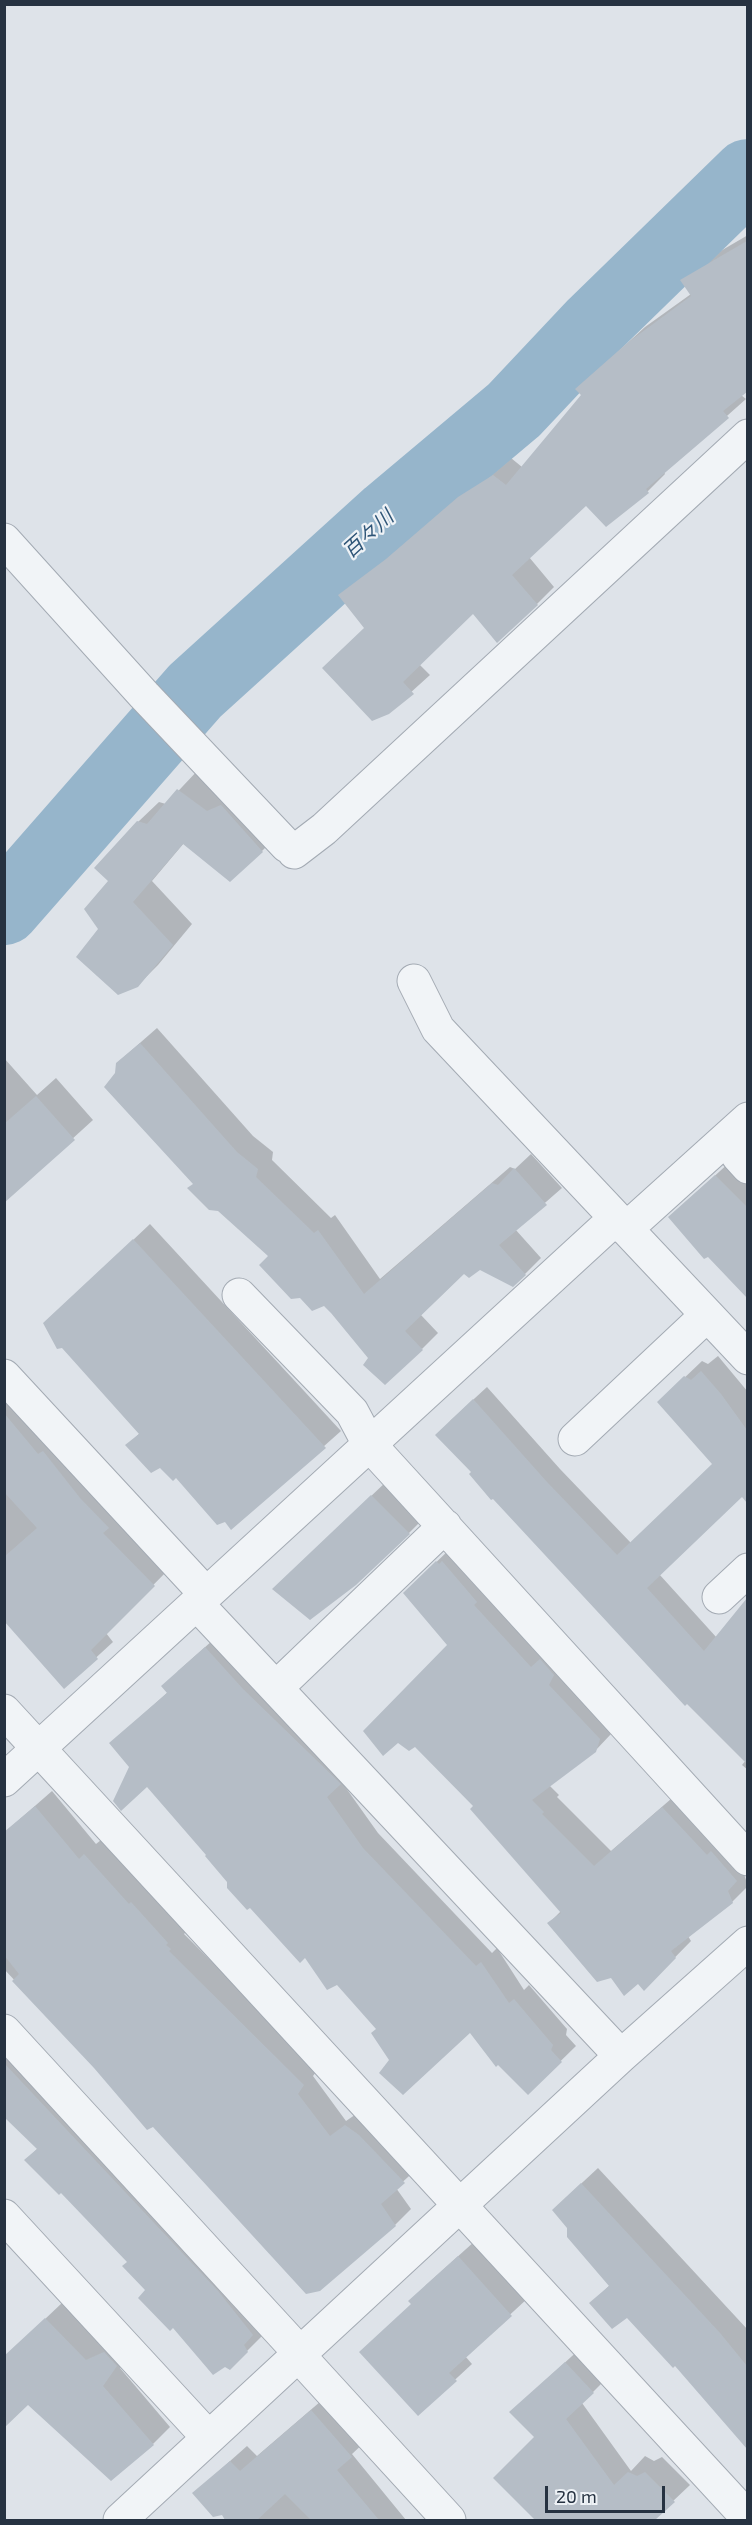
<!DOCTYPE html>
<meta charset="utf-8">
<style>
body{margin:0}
#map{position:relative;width:752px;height:2525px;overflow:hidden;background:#dee3e9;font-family:"Exo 2",sans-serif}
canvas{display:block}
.frame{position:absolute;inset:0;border:6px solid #263241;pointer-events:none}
.scale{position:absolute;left:545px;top:2486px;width:120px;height:27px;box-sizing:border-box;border:3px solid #263241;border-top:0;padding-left:8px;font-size:18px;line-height:21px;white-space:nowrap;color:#263241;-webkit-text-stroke:4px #eef2f6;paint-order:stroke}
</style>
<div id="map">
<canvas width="752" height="2525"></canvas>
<div class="frame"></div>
<div class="scale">20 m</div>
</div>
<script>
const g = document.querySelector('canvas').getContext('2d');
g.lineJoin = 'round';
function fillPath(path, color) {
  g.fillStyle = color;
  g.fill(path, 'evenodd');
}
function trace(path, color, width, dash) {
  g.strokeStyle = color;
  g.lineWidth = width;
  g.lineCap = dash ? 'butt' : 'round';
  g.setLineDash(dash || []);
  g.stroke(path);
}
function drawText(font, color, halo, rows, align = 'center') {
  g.font = font + ' "Exo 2","Noto Sans JP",sans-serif';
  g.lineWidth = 4.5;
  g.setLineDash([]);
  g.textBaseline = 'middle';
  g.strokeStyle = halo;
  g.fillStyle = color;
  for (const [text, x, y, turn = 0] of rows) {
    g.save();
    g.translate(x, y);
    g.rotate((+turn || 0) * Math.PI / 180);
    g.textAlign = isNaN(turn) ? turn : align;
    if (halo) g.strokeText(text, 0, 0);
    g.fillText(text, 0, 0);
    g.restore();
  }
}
fillPath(new Path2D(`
 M748 235V390L741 395 746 399 664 472 665 474 648 491 606 525 586 504 529 557 554 587 537 604 473 612 419 664 430 675 388 713 366 628 340 595 358 578 406 542 477 480 511 458 522 467 583 395 577 389 645 327 691 294 682 280 700 263Z
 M199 769 282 831 262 851 184 843 152 881 192 924 158 965 137 986 100 930 110 881 138 822 159 802 166 804Z
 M157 1028 253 1136 273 1152 272 1160 331 1218 335 1215 380 1279 510 1167 515 1169 531 1154 562 1188 515 1229 541 1258 525 1274 480 1268 465 1272 421 1315 438 1333 422 1349 325 1304 194 1183 116 1073 117 1063Z
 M4 1058 37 1095 56 1078 93 1120 4 1201Z
 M732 1160 748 1175V1296L670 1217Z
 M150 1224 341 1431 232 1528 176 1476 127 1445 140 1433 62 1307Z
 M718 1356 748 1392V1459L728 1479 659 1402 702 1361 708 1364Z
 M4 1377 170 1568 106 1633 113 1642 64 1687 4 1620Z
 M487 1387 560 1469 631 1543 717 1638 748 1600V1770L742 1765 746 1760 473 1472 450 1421Z
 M388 1480 425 1517 409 1533 290 1573Z
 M453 1546 615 1722 611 1734 595 1751 549 1785 559 1795 557 1797 611 1851 679 1792 744 1874 748 1886 732 1902 688 1936 691 1941 644 1989 638 1982 549 1923 561 1911 476 1806 449 1646 421 1577Z
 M221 1633 341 1781 378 1833 492 1953 497 1948 524 1990 529 1985 567 2029 566 2035 576 2046 528 2093 471 2031 390 2061 378 2028 338 1983 306 1956 229 1881 111 1743 168 1692 178 1671Z
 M52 1791 96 1844 101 1840 146 1889 148 1888 183 1926 181 1928 186 1932 184 1934 319 2068 313 2076 346 2121 362 2110 420 2166 396 2188 411 2209 395 2225 153 2125 150 2126 4 1969V1833Z
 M4 2029 263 2335 230 2368 147 2289 129 2261 61 2191 26 2160 38 2148 4 2115Z
 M598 2168 748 2330V2430L627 2316 591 2303 610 2285 570 2194Z
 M475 2241 527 2299 465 2356 472 2364 418 2414 412 2303 426 2285Z
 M63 2302 134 2348 120 2368 170 2427 153 2444 28 2403 4 2426V2354L6 2356Z
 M582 2347 609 2376 582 2403 631 2471 645 2456 654 2461 662 2457 690 2485 653 2520H537L495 2478 536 2437 528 2396Z
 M328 2395 367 2440 352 2454 406 2520H227L223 2514 194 2493 247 2446 257 2456Z`), '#0003');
trace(new Path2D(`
 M4 909 195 691 389 515 514 410 594 325 748 175`), '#96b5cb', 72);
fillPath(new Path2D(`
 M747 241V392L723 411 729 418 646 489 649 493 606 527 586 506 512 575 538 605 497 643 473 614 403 682 414 694 389 714 372 721 322 668 364 628 338 595 386 559 458 497 493 475 506 485 581 395 575 389 626 344 691 296 680 280Z
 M177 789 207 811 221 805 263 852 230 882 183 844 133 902 173 945 138 987 118 995 76 957 98 929 84 909 108 881 94 868 137 821 147 824Z
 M140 1043 237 1152 258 1169 256 1177 314 1233 318 1230 364 1294 492 1183 498 1185 514 1168 547 1205 499 1245 526 1275 513 1287 480 1270 469 1278 464 1274 405 1331 423 1350 385 1385 363 1365 368 1358 331 1313 324 1306 312 1311 300 1298 291 1299 259 1265 268 1256 218 1211 209 1210 187 1188 193 1184 104 1087 115 1073 116 1063Z
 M36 1096 75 1140 4 1203V1124Z
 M715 1175 747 1207V1298L708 1257 704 1259 668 1217Z
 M133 1239 326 1448 231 1530 225 1522 217 1525 176 1478 173 1481 160 1468 151 1473 125 1445 139 1434 62 1348 57 1349 43 1323Z
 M701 1371 721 1394 747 1430V1503L742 1497 647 1588 704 1651 747 1598V1764L687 1704 685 1706 493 1499 491 1500 469 1474 471 1472 435 1435 473 1399 547 1482 617 1555 712 1464 657 1402 684 1376 691 1380Z
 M4 1413 38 1454 43 1451 80 1498 109 1528 103 1533 155 1586 91 1650 98 1659 64 1689 4 1621V1557L37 1528 4 1492Z
 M371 1495 410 1534 356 1585 310 1620 272 1589Z
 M436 1561 439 1564 442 1561 477 1602 474 1605 531 1667 540 1659 554 1675 549 1685 600 1739 596 1752 532 1800 544 1812 542 1814 594 1866 662 1807 707 1855 711 1851 737 1881 728 1891 733 1903 671 1951 676 1958 644 1991 638 1984 624 1996 611 1978 597 1982 547 1923 561 1913 470 1809 473 1806 415 1747 409 1751 398 1743 383 1756 363 1731 447 1645 403 1593Z
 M205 1647 243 1689 341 1784 327 1797 363 1848 476 1966 481 1962 509 2003 514 1999 553 2045 551 2050 562 2062 528 2095 498 2065 496 2067 470 2033 403 2095 379 2073 389 2060 371 2033 376 2029 337 1985 327 1990 305 1958 300 1963 250 1908 247 1910 227 1888V1882L205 1856 206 1855 147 1787 121 1811 113 1801 129 1767 109 1743 167 1693 161 1686Z
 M35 1806 79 1859 84 1854 129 1904 131 1902 168 1943 166 1945 171 1949 169 1951 304 2085 298 2094 330 2136 345 2125 359 2135 405 2183 381 2204 396 2226 320 2291 306 2294 153 2127 147 2130 94 2068 12 1981 19 1974 4 1955V1832Z
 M4 2063 218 2291 253 2335 244 2345 248 2352 230 2370 225 2367 213 2375 173 2328 170 2331 138 2298 145 2290 122 2266 127 2262 61 2193 59 2195 24 2160 37 2149 4 2117Z
 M581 2183 720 2333 747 2366V2449L675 2366 673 2368 627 2318 612 2329 589 2303 609 2286 567 2237V2228L552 2210Z
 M458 2256 512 2316 449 2373 457 2381 418 2416 359 2352 411 2304 408 2301Z
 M45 2318 86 2360 104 2352 117 2366 103 2386 154 2445 111 2481 28 2405 4 2428V2356Z
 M565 2362 594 2393 566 2419 614 2485 628 2472 637 2476 645 2472 675 2502 655 2520H535L493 2478 534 2437 509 2412Z
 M311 2410 352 2457 337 2470 379 2520H311L285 2494 257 2520H225L222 2515 213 2517 192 2493 230 2461 240 2471Z`), '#b5bdc6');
const street = new Path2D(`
 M4 540 144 695 287 846
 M294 852 324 829 748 436
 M414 981 438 1029 748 1358
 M738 1156 748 1167
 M626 1229 748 1119
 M239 1295 352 1412 369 1444 748 1859
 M4 1376 206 1594
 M575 1439 707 1315
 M719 1597 748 1570
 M196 1603 621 2056
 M277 1687 445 1526
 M4 1711 748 2518
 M4 1780 616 1218
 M4 2031 301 2354
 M4 2216 208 2437
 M299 2356 449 2520
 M120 2520 621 2056 748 1943`);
trace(street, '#a3aab3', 35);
trace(street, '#f1f4f7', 33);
drawText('italic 20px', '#2e5577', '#eef2f6', [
 ["百々川",368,534,-42]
]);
</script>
